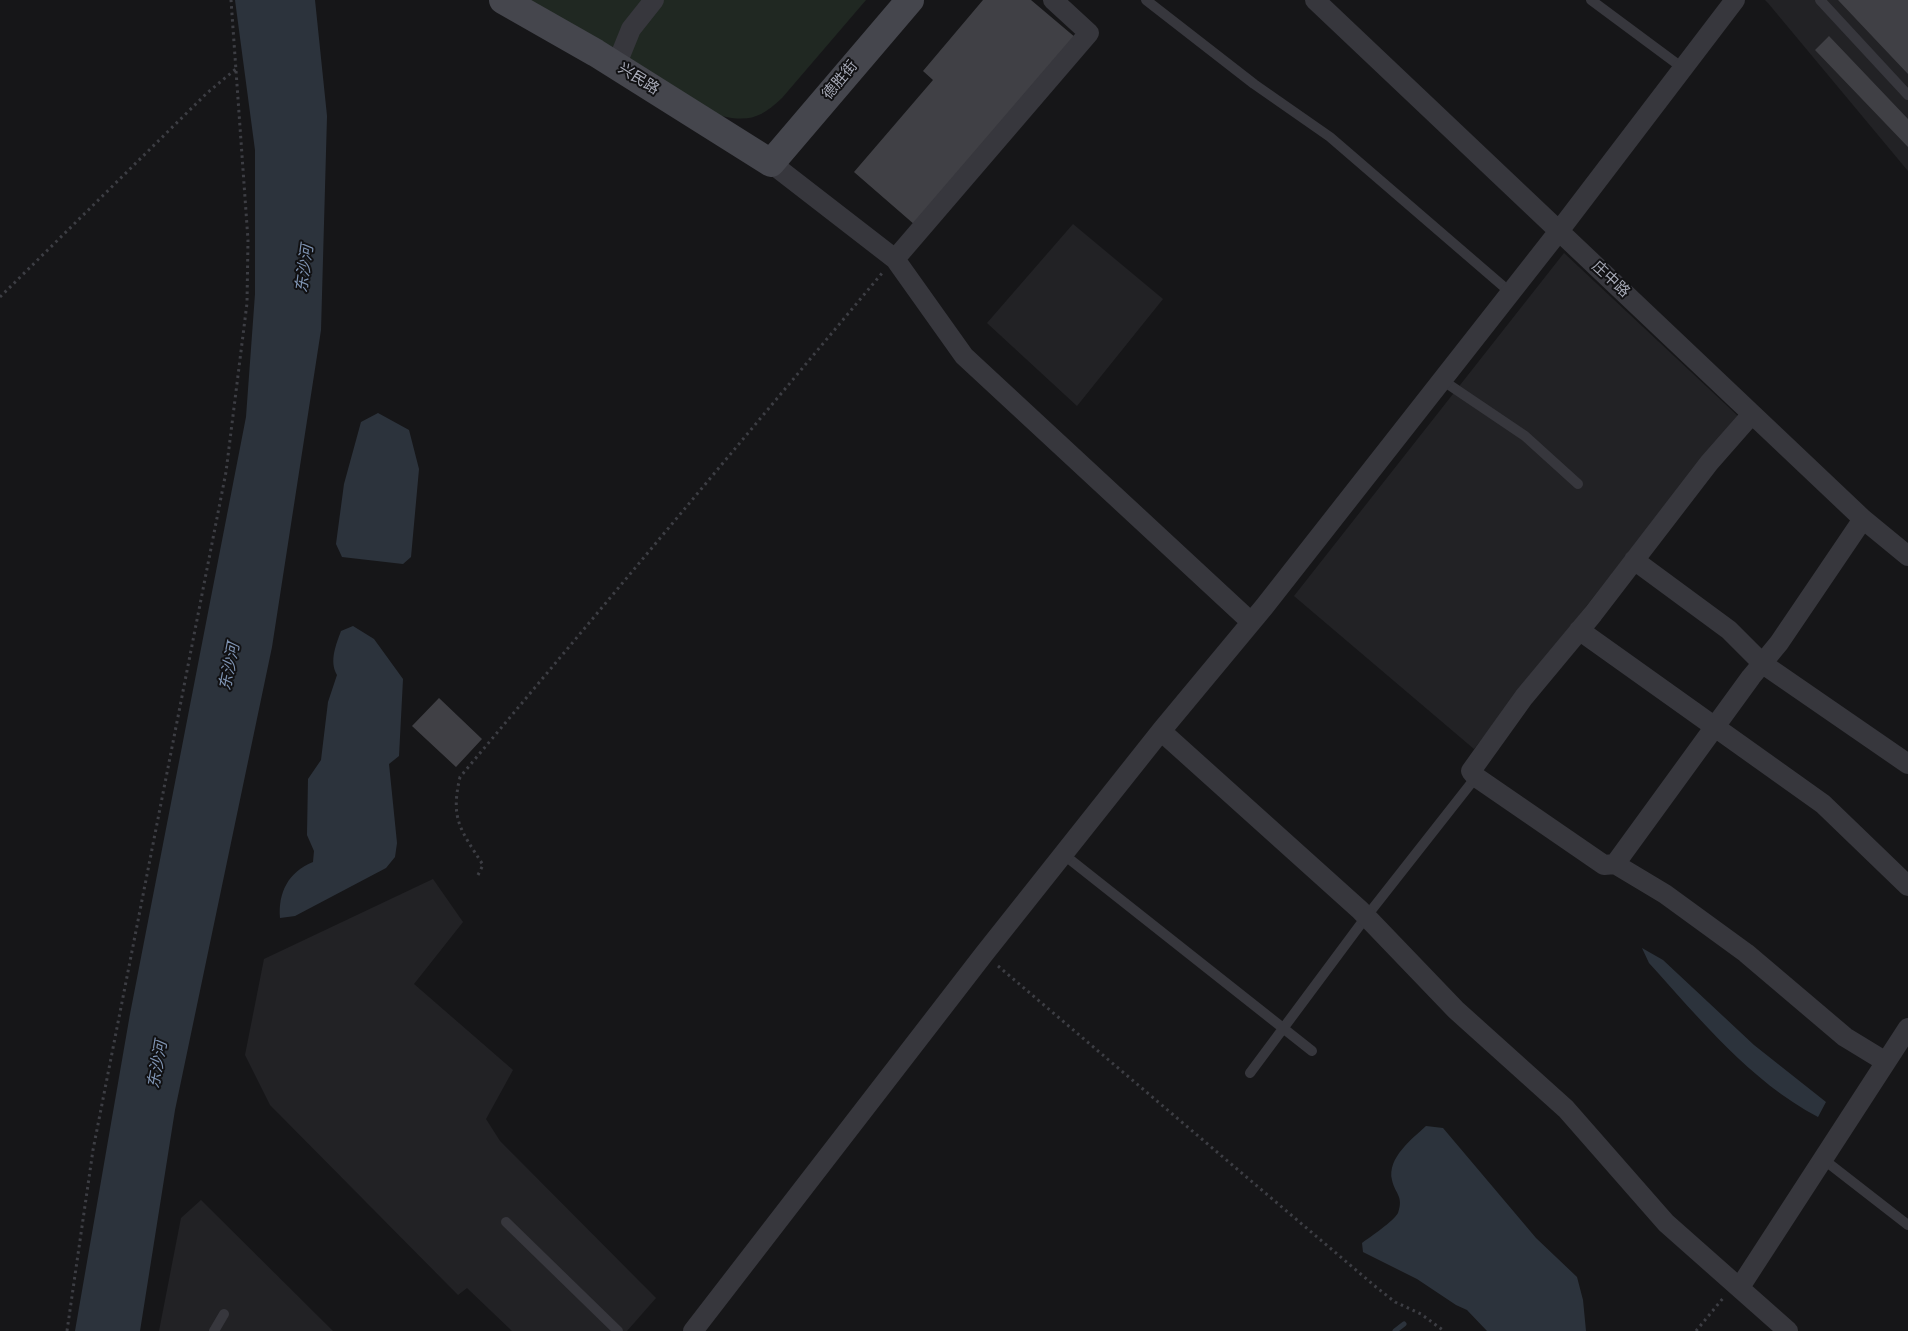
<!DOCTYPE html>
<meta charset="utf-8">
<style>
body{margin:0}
canvas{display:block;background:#161618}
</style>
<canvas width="1908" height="1331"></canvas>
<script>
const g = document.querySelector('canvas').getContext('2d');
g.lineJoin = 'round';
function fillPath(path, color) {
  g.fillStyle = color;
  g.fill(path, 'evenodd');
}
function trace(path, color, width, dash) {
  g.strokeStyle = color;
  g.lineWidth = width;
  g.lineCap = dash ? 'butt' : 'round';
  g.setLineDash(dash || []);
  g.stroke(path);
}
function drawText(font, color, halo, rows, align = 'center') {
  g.font = font + ' "Source Sans 3","Noto Sans SC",sans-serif';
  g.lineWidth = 4;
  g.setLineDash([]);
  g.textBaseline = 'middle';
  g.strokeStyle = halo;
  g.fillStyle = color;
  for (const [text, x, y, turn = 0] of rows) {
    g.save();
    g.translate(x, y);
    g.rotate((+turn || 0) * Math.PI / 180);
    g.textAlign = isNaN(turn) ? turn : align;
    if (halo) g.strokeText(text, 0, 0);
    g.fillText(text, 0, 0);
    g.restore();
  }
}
fillPath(new Path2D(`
 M1765 0H1908V171L1768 3Z
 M1073 224 1163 299 1077 406 987 323Z
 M1564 253 1739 417 1698 464 1474 749 1294 596Z
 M433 879 463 922 414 984 513 1070 486 1119 500 1141 656 1298 627 1331H512L467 1288 458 1295 270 1105 245 1055 264 959Z
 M201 1200 333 1331H159L181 1218Z`), '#222225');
fillPath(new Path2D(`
 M516 0H866L782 98C761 118 749 122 721 116Z`), '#202822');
fillPath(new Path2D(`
 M235 0H315L327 116 321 330 272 647 175 1110 140 1331H75L130 1014 246 417 255 294V150Z
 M378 413 409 430 419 469 411 557 403 564 342 557 336 544 344 484 361 422Z
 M353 626 374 639 403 679 399 756 389 764 397 843 395 857 386 868 295 916 280 918C278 893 288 872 313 862L314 851 307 835 308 779 321 760 328 702 337 675C329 661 336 645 341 631Z
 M1642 948 1663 960 1754 1045 1826 1102 1818 1117C1750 1081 1700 1019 1649 963Z
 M1426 1126 1443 1128 1536 1238 1577 1277 1583 1300 1586 1331H1487L1467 1310 1456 1305 1417 1279 1363 1252 1362 1243C1370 1237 1394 1221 1398 1213 1404 1196 1395 1194 1392 1180 1387 1158 1412 1139 1426 1126Z`), '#2c333c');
trace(new Path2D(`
 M1395 1331 1404 1324`), '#2c333c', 5);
fillPath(new Path2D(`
 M983 0H1031L1076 38 915 225 854 172 933 80 923 71Z
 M1838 0H1908V74Z
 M1829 36 1908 119V147L1815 50Z
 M439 698 482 739 456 767 412 726Z`), '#404045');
trace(new Path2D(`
 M0 297 207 93 237 68
 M478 875 483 865C461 830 450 820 460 777L883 272
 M998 966 1376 1287 1395 1302 1421 1314 1444 1331
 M67 1331 93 1150 226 472 247 303 248 240 231 0
 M1696 1331 1724 1297`), '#3d3e44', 3, [2.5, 4]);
trace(new Path2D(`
 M1146 0 1254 84 1330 137 1511 293
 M1591 0 1684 69
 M1820 0 1908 95
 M1442 380 1525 436 1578 484
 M1063 854 1312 1051
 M1250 1073 1366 917 1476 777
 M1823 1159 1908 1225
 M506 1222 618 1331
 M214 1331 224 1314`), '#37373d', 10);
trace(new Path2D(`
 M1315 0 1863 519 1908 556
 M616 66 631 29 654 0
 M771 163 895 259 964 356 1251 622
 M895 259 1089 33 1053 0
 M1752 414 1709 463 1593 614 1524 697 1471 771 1476 777 1604 865 1615 864 1751 677 1779 643 1863 519
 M1634 560 1729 630 1763 664 1908 764
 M1579 630 1823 804 1908 886
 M1161 731 1360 910 1456 1010 1566 1109 1666 1223 1788 1331
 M1615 864 1665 894 1746 953 1845 1037 1886 1062
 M1740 1287 1908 1028
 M693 1331 984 954 1161 731 1264 607 1559 231 1735 0`), '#37373d', 20);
trace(new Path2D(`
 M503 0 596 53 771 163 910 0`), '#45464d', 28);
drawText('15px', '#a8abb8', '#111113', [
 ["兴民路",638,80,32],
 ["德胜街",841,81,-50],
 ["庄中路",1610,280,43]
]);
drawText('italic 16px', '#7f94b3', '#111113', [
 ["东沙河",306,269,-82],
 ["东沙河",231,667,-79],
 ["东沙河",159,1065,-80]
]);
</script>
